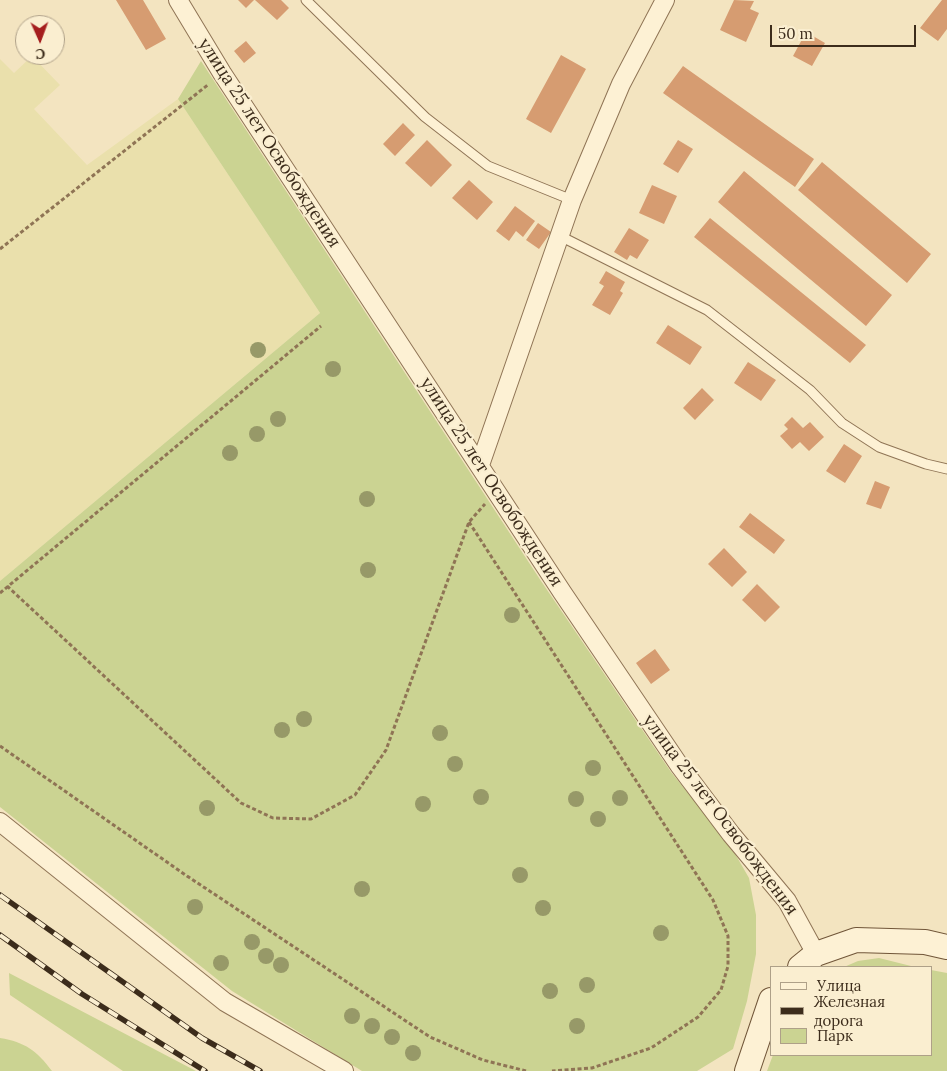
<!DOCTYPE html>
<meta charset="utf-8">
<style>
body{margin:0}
#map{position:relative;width:947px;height:1071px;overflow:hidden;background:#f3e4c0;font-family:Lora,serif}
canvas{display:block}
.legend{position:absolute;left:770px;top:966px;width:162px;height:90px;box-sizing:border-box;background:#faeed0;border:1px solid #aea088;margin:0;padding:6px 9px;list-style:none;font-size:15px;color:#3c2c1b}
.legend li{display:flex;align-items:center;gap:10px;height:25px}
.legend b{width:25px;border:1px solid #aea088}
.north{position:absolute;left:15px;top:15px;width:50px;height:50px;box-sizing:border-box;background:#faeed0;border:1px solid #aea088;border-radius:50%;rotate:178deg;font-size:14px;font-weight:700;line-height:20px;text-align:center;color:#3c2c1b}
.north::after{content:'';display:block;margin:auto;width:18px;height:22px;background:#a51e1e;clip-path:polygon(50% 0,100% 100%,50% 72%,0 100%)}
.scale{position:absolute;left:770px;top:25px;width:146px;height:22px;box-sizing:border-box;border:2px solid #3c2c1b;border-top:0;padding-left:6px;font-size:15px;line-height:18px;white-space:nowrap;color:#3c2c1b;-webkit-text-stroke:4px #faeed0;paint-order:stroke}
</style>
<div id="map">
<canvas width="947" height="1071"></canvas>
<ul class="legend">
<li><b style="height:6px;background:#fdf1d4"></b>Улица</li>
<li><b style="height:6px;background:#3c2c1b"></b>Железная дорога</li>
<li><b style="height:14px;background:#cbd392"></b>Парк</li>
</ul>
<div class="north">С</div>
<div class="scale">50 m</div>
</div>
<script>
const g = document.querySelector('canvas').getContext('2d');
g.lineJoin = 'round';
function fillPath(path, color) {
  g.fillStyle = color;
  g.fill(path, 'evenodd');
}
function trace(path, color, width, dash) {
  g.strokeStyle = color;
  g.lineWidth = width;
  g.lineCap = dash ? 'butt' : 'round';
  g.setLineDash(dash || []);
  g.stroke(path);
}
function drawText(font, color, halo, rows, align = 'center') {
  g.font = font + ' Lora,serif';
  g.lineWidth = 4.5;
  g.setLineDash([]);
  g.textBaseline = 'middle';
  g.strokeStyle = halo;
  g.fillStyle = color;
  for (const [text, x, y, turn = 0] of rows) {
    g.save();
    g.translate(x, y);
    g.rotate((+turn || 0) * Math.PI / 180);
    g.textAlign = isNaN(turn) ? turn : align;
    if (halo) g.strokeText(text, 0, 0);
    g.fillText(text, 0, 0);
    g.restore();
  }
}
fillPath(new Path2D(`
 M32 56 60 85 34 109 87 165 178 99 320 313 0 581V59L14 73Z`), '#eae0ac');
fillPath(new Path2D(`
 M201 61 541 581 671 772 730 845 749 878 756 915V954L747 1001 733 1049 697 1071H362L232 991 0 807V581L320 313 178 99Z
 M879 958 915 967H844L858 961Z
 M931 970 947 973V1071H767L773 1055H931Z
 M9 973 196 1071H123L10 995Z
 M0 1038C25 1042 37 1051 52 1071H0Z`), '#cbd392');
fillPath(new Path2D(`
 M116 0H143L166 39 146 50Z
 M238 0H254L246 8Z
 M255 0H281L289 8 277 20Z
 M734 0 754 1 750 9 759 13 746 42 720 30Z
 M942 0H947V29L938 41 920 28Z
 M806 32 825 43 812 66 793 56Z
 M246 41 256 53 244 63 234 51Z
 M561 55 586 69 551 133 526 119Z
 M683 66 814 159 795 187 663 93Z
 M403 123 415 135 395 156 383 144Z
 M427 140 452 165 431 187 405 163Z
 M678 140 693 149 678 173 663 164Z
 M822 162 931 254 907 283 798 190Z
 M744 171 892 295 866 326 718 202Z
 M469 180 493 202 477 220 452 198Z
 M652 185 677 196 664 224 639 213Z
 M515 206 535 221 523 237 516 231 509 241 496 231Z
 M710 218 866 345 850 363 694 237Z
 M538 223 551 232 539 249 526 240Z
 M629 228 649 240 637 259 630 255 627 260 614 252Z
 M606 271 625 282 620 291 623 293 610 315 592 305 604 286 599 283Z
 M668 325 702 347 690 365 656 343Z
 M748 362 776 380 761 401 734 383Z
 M702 388 714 400 695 420 683 408Z
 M792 417 803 428 810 422 824 437 809 451 800 442 792 449 780 436 788 429 784 425Z
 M844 444 862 456 845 483 826 471Z
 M875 481 890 487 881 509 866 504Z
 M750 513 785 540 774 554 739 527Z
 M724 548 747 572 732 587 708 564Z
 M757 584 780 607 765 622 742 600Z
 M655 649 670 670 651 684 636 663Z`), '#d69c71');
const lane = new Path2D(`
 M306 0 425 117 488 166 572 200
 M560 236 707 310 810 390 842 423 879 447 926 464 947 469`);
const street = new Path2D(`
 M178 0 222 73 562 592 679 765 731 834 787 901 816 954
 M480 465 572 200 621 84 665 0
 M0 822 225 1002 344 1071`);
const secondary = new Path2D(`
 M800 967 816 954 856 940 925 942 947 947
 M747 1071 771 1000`);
trace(lane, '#8f7455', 11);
trace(street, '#8f7455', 20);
trace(secondary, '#705538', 26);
trace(new Path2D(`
 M0 249 209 84
 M469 522 713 900 728 936V966L721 990 698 1017 651 1048 592 1068 552 1071
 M7 586 241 803 273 818 311 819 355 795 386 750 469 522 485 504
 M0 593 321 326
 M0 746 187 876 430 1037 483 1060 526 1071`), '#8f7455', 3, [4, 2.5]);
trace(lane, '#fdf1d4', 9);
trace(street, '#fdf1d4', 18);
trace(secondary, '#fdf1d4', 24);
const rail = new Path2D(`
 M0 895 202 1038 260 1071
 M0 935 82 994 205 1071`);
trace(rail, '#3c2c1b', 5.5);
trace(rail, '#faeed0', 4, [11]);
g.fillStyle = '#979968';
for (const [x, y] of [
 [258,350],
 [333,369],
 [278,419],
 [257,434],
 [230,453],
 [367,499],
 [368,570],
 [512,615],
 [304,719],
 [282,730],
 [440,733],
 [455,764],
 [593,768],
 [481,797],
 [620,798],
 [576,799],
 [423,804],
 [207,808],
 [598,819],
 [520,875],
 [362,889],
 [195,907],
 [543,908],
 [661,933],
 [252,942],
 [266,956],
 [221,963],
 [281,965],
 [587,985],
 [550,991],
 [352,1016],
 [372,1026],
 [577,1026],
 [392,1037],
 [413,1053]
]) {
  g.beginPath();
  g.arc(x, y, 8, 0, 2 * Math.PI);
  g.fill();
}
drawText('18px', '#3c2c1b', '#faeed0', [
 ["улица 25 лет Освобождения",269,143,57],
 ["улица 25 лет Освобождения",491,482,57],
 ["улица 25 лет Освобождения",720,815,53]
]);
</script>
